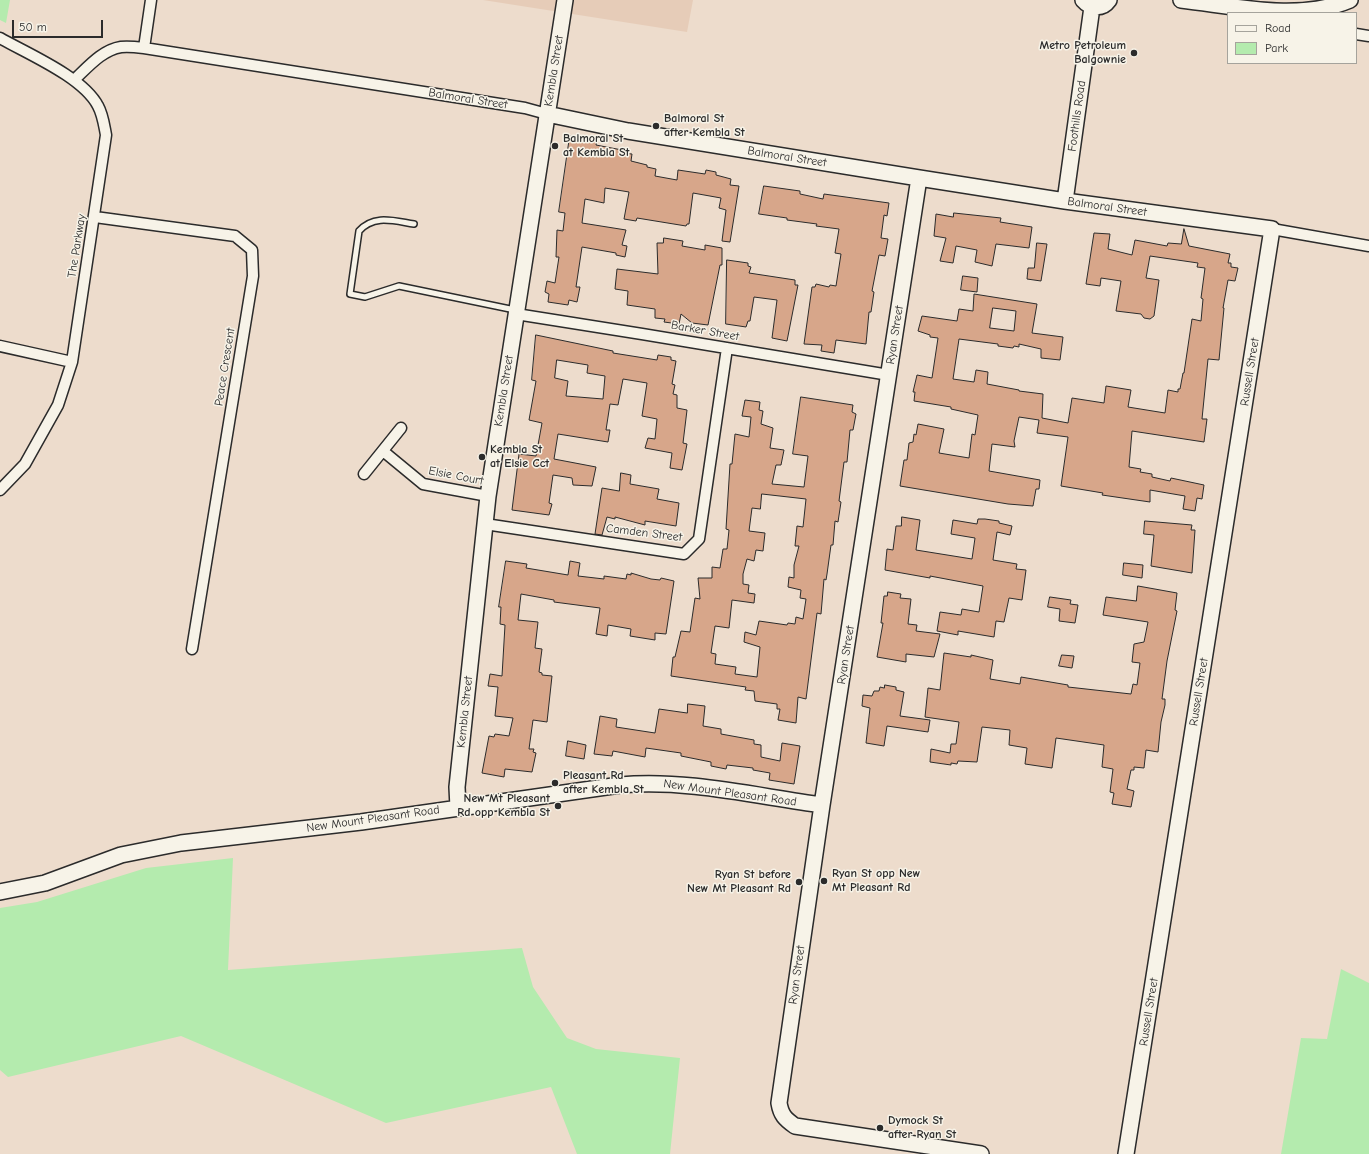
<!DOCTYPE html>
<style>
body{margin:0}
#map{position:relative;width:1369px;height:1154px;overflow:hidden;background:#eddccc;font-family:"Comic Neue",sans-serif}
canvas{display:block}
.legend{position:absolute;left:1227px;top:12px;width:130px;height:52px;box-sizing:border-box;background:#f7f3e8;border:1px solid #a5a39c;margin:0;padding:5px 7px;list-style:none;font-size:12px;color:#2b2b2b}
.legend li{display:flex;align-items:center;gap:8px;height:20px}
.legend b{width:20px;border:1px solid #a5a39c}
.scale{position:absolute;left:12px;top:20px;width:91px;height:18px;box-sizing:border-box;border:2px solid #2b2b2b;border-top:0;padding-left:5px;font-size:12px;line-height:14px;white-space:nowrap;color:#2b2b2b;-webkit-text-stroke:3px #f7f3e8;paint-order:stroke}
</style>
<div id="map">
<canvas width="1369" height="1154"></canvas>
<ul class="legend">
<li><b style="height:5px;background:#f7f3e8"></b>Road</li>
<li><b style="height:11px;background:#b4ebae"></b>Park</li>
</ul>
<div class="scale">50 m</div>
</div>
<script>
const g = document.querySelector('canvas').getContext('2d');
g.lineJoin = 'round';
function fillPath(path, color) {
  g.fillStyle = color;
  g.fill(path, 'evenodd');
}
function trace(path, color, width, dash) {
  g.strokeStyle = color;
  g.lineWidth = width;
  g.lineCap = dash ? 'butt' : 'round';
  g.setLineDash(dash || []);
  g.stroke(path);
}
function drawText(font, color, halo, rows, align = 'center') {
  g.font = font + ' "Comic Neue",sans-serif';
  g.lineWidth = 3;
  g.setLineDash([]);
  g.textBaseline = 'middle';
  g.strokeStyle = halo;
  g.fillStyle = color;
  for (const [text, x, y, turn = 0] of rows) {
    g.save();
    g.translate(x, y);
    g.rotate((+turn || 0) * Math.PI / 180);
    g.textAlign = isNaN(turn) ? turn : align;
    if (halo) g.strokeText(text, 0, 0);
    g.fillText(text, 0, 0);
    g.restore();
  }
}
fillPath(new Path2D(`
 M483 0H693L687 32Z`), '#e6ccb8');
fillPath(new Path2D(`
 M0 0H10L6 23 0 20Z
 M233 858 228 970 522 948 533 987 567 1038 596 1049 680 1058 670 1154H577L551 1087 386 1123 181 1036 8 1077 0 1070V908L37 902 146 868Z
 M1341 969 1369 983V1154H1281L1301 1038 1327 1039Z`), '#b4ebae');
const building = new Path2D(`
 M570 136 597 140 596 145 622 150 621 153 632 154 631 161 647 165V167L656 169 655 176 677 180 678 170 705 174 706 170 716 172V175L731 179 730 185 739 186 730 242 722 241 726 210 719 208 721 198 693 193 689 224H687L686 226 637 218 636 221 624 219 629 192 605 188 604 203 585 199 582 223 626 230 622 245 627 246 625 257 616 255V253L582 247 576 287H580L577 302 569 300 568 305 548 302 549 294 545 292 547 281 555 283 559 257H556L557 230 563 231 565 213 559 212Z
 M764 186 800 191V194L823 199 824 194 889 203 887 216 884 215 881 238 888 239 885 256 879 255 872 291 874 292 871 312H869L866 344 836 340 834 353 821 351 822 345 804 344 812 287H815L816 284 829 287 830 285 836 286 841 254 835 253 839 229 816 226 817 224 787 220V218L759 214Z
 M954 213 1001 218 1000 222 1032 227 1029 248 996 244 992 266 975 262 977 250 956 246 953 263 940 261 946 238 934 236 936 214 953 217Z
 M1184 229 1189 246 1230 254 1228 263H1231V267L1238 268 1235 281 1228 280 1223 308H1224L1219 360 1208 359 1202 419H1207L1204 442 1132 431 1129 467 1141 469 1140 472 1152 474V477L1170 481 1171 478 1204 485 1202 499 1197 498 1195 511 1183 509 1185 496 1150 490V502L1102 495 1103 493 1061 486 1068 437 1037 433 1039 420 1019 417 1014 441 1015 447 992 444 989 471 1040 480 1039 489H1036L1033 506 1008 504 900 486 904 460H907L909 443 913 442 914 434 916 435 918 424 944 429 939 453 969 458 972 434 975 435 978 415 951 409V407L914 401 915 392H913L917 375 932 378 938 338 930 337V335L918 331 922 316 957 321 959 309 973 311 974 294 1037 304 1032 333 1063 337 1060 360 1041 358V349L1019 344V347L1014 346 1013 348 998 346V344L959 339 953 379 974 382 976 370 988 372 987 384 1019 390V391L1043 394 1042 418 1068 423 1072 398 1104 403 1106 386 1131 390 1128 407 1165 413 1168 390 1178 392V389H1180L1183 373H1184L1192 319 1201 321 1203 299 1201 298 1205 268 1197 267 1198 263 1150 256 1146 278 1159 280 1154 316 1150 319 1144 318 1141 314 1116 311 1121 281 1101 278 1100 286 1086 284 1094 233 1110 234 1108 249 1132 255 1135 240 1167 246 1168 243 1181 244ZM993 308 1016 311 1014 331 990 328Z
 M664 238 683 241 682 246 705 250V245L722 248V265H720L708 325 692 323 681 314 679 324 664 322 665 319 655 318V309L627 305 628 291 615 289 617 269 658 274 657 243H663Z
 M1037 243 1047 244 1041 281 1027 279 1028 268H1034Z
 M727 260 748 263V266L751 267 749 273 795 280V285H798L787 341 772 338 777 300 754 297 750 321H748L746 327 726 324Z
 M963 276 978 278 977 292 961 290Z
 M536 335 613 351V353L657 360 658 355 671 357V360L676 361 672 384 675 385 673 394 677 395V408L687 410 683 443 687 444 682 470 670 468 672 453 645 448 648 438 655 439 657 419 642 416 647 383 623 379 618 405 610 404 606 430H610L608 442 558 434 554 459 596 467 592 486 573 485 572 478 553 475 549 503 552 504 549 515 512 510 519 454 536 456 542 423 529 420 536 381 532 380ZM557 360 588 365 587 373 605 376 603 399 566 396 568 381 555 378Z
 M801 397 853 405 852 412 856 414 853 430H850L847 462H844L839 501 841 502 838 522 835 521 833 545H831L827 574 826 580 824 579 821 614 817 613 806 699 798 697 796 723 778 720 780 709H777V704L755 701 754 691 745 690 746 687 671 676 673 657H675L681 631 690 632 695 598 700 599 698 578H712V567L720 568 723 549H727L729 530 726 529 730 464H732L735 434 749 437 751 417 742 416 745 400 760 402 759 410 763 411 761 424 773 428 770 448 784 450 781 465H776L772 484 804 487 808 456 793 454ZM762 494 806 499 803 527 797 526 795 546H799L794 565V578L789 577 788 587 801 590 800 598 806 599 803 619 796 617 795 624 788 623 787 625 759 621 756 635 745 632 744 642 760 647 757 677 735 674 736 667 715 664 716 654 711 653 715 626 729 628 732 600 754 603 755 594 748 593 749 585 743 584V574L747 559 754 561 756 550 763 551 765 533 749 531 752 508 760 509Z
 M621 473 631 475 630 484 659 489 657 499 679 503 676 526 645 521V525L615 517V519L607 517 602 535 595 534 602 488 619 491Z
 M902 517 920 520 916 550 972 559 975 538 951 534 953 520 977 524 978 519H985L999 521V523L1012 526 1010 535 997 532 993 560 1017 564 1016 569 1026 570 1022 600 1009 598 1004 622 996 621 994 637 958 631V635L937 631 940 612 961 615 962 609 979 612 983 586 930 576V578L885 570 887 549 893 550 896 526H901Z
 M1145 521 1192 525 1191 530H1195L1192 573 1151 566 1154 535 1144 534Z
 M506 561 527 564 526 568 568 575 570 561 580 563 578 576 604 579V576L626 579 627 574 631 575V573L651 579 660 580 661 578 674 581 666 634 655 633V640L630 636 631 629 608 625 607 636 596 634 600 608 554 602V600L521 594 518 620 538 622 535 648 542 649 539 672 542 673V675L552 676 547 722 533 720 529 749H534L533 752 536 753 532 772 505 769 504 777 482 773 489 736 494 737 495 734 509 736 513 718 495 716 498 687 488 686 490 674 502 676 505 625 500 624 501 607H499Z
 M1124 563 1143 565 1142 578 1123 575Z
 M1138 586 1177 593 1175 610 1177 611 1167 661 1162 699H1165V705L1161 722 1158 752 1146 750 1144 768 1134 767V770H1131L1127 789 1134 791 1131 807 1112 804 1114 793 1110 792 1113 769 1102 767 1104 745 1056 738 1052 768 1025 764 1027 748 1009 745 1010 730 982 727 977 762 958 761 957 764 951 763V765L930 762 931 749 950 753 951 744H956L959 722 925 717 928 688 940 690 944 653 971 657V655L993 660 990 679 1020 684 1021 677 1068 685V687L1131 694 1133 684 1137 685 1140 663 1132 662 1134 644 1144 642 1148 622 1103 615 1106 597 1136 601Z
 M888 592 901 594 900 598 911 599 908 624 917 625 916 631 940 634 934 657 906 654V662L877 657 883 623H881L884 596H887Z
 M1050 597 1071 600 1070 604 1078 605 1075 623 1059 621 1060 609 1048 607Z
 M1062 655 1074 656 1072 668 1059 666Z
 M885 685 896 687V690L904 692 900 716 930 720 928 732 887 726 884 746 866 743 870 708 862 706 863 695 872 696 874 691H879L880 687 884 688Z
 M688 704 705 706 703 726 721 729V734L754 740V744L761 745V757L780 761 782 743 800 746 794 784 769 780 770 773 753 770V768L727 765 726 769 711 766V762L681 756V753L646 748 645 757 613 751 612 756 594 754 600 716 617 719 616 727 655 733 659 709 687 713Z
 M568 741 586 745 584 759 566 756Z`);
fillPath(building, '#d7a68a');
trace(building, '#2b2b2b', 1);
const lane = new Path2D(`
 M414 224C394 221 374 214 359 231L350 294 365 297 399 286 515 310`);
const street = new Path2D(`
 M1356 34 1369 36
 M0 38C28 54 83 77 98 106 103 115 104 125 106 135L72 362 58 405 25 464 0 490
 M144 48 151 0
 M74 80C88 67 102 50 121 47 128 46 136 47 144 48L525 108 547 114
 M95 217 235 236 252 250 253 276 192 649
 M1272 229 1369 246
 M516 314 642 334 889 375
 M0 346 72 362
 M383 451 423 484 488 496
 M364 474 401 428
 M485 524 684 554 699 539 727 348`);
const secondary = new Path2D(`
 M1083 0C1090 8 1102 10 1109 0
 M1181 0C1235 6 1298 22 1350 0
 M547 114 628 131 919 178 1065 201 1272 229 1126 1154
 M919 178 822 805 779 1103C781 1115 785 1119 795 1126L981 1154
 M1065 201 1092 7
 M458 808 457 787 488 496 565 0
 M0 892 45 883 121 855 181 843 361 822 620 785C687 779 755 796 822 805`);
trace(lane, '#2b2b2b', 8);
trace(street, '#2b2b2b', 13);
trace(secondary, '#2b2b2b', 18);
trace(lane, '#f7f3e8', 5);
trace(street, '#f7f3e8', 10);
trace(secondary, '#f7f3e8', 15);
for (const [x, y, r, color] of [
 [1134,53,4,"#2b2b2b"],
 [656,126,4,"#2b2b2b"],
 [555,146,4,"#2b2b2b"],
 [482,457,4,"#2b2b2b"],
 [555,783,4,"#2b2b2b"],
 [558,806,4,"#2b2b2b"],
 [824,881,4,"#2b2b2b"],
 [799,882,4,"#2b2b2b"],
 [880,1128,4,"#2b2b2b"]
]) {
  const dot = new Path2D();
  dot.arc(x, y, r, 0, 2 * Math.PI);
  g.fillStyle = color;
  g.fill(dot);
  trace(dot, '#f7f3e8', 1.5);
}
drawText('bold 12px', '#2b2b2b', '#f7f3e8', [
 ["Metro Petroleum",1126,46,"right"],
 ["Balgownie",1126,60,"right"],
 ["Balmoral St",664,119],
 ["after Kembla St",664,133],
 ["Balmoral St",563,139],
 ["at Kembla St",563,153],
 ["Kembla St",490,450],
 ["at Elsie Cct",490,464],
 ["Pleasant Rd",563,776],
 ["after Kembla St",563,790],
 ["New Mt Pleasant",550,799,"right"],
 ["Rd opp Kembla St",550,813,"right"],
 ["Ryan St opp New",832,874],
 ["Mt Pleasant Rd",832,888],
 ["Ryan St before",791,875,"right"],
 ["New Mt Pleasant Rd",791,889,"right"],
 ["Dymock St",888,1121],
 ["after Ryan St",888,1135]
], 'left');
drawText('12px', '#2b2b2b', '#f7f3e8', [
 ["Kembla Street",554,71,-81],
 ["Balmoral Street",468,99,9],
 ["Foothills Road",1077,116,-82],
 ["Balmoral Street",787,157,9],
 ["Balmoral Street",1107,207,8],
 ["The Parkway",77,246,-81],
 ["Barker Street",705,331,10],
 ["Ryan Street",895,335,-81],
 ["Peace Crescent",225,367,-81],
 ["Russell Street",1250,372,-81],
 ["Kembla Street",504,391,-81],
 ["Elsie Court",456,476,11],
 ["Camden Street",644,533,7],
 ["Ryan Street",846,655,-81],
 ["Russell Street",1199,692,-81],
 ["Kembla Street",465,712,-84],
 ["New Mount Pleasant Road",730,793,8],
 ["New Mount Pleasant Road",373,819,-8],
 ["Ryan Street",797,975,-82],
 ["Russell Street",1149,1012,-81]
]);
</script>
